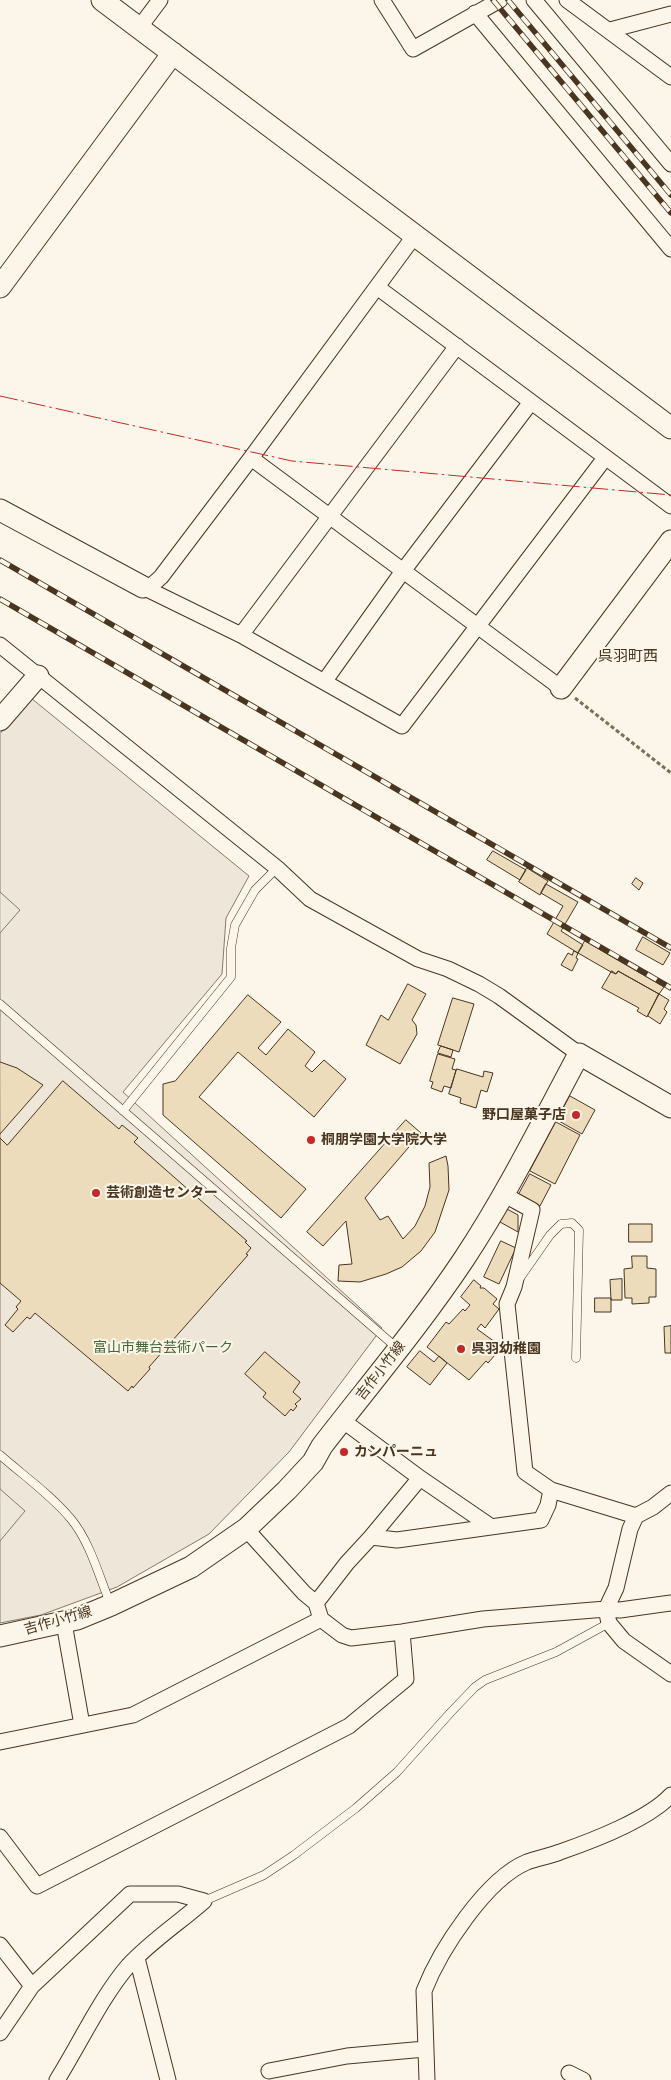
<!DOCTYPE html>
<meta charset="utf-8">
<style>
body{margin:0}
canvas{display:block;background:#fbf6e9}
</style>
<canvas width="671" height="2080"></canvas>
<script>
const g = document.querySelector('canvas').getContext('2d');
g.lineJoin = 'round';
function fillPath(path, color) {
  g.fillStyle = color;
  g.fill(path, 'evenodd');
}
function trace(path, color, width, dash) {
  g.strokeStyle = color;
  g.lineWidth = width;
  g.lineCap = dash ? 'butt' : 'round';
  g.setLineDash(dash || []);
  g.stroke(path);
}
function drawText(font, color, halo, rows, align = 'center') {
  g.font = font + ' Arial,"Noto Sans JP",sans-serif';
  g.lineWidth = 4;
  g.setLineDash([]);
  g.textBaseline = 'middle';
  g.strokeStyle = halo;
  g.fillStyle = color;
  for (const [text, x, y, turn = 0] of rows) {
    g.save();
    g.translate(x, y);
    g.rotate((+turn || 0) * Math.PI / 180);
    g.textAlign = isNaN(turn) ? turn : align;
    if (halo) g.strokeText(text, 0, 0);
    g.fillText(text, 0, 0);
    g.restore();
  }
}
const green = new Path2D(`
 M31 698 249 876 226 918 222 974 123 1092 382 1328 289 1452 209 1534 117 1587 41 1615 0 1623V734Z`);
fillPath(green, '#ede6d9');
trace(green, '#887966', 1);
const parking = new Path2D(`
 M0 892 20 910 0 933Z
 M0 1489 25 1511 0 1541Z`);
fillPath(parking, '#ede7d9');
trace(parking, '#887966', 1);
const building = new Path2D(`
 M493 851 526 870 520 880 487 860Z
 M527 868 548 881 540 895 519 882Z
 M636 878 643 883 639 890 632 884Z
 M546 884 578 902 561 931 583 945 578 953 547 934 563 906 541 893Z
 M643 937 670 953 663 965 636 950Z
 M585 941 664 987 659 994 618 971 616 974 611 972 578 953Z
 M574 951 578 953 576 958 578 959 572 971 561 965 568 953 572 955Z
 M612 971 616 974 618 971 659 994 647 1017 637 1011 639 1008 602 988Z
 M408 984 426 994 412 1020 416 1025 417 1034 400 1064 366 1045 381 1015 388 1020Z
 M659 994 669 1000 664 1009 667 1012 660 1024 648 1016Z
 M248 995 281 1022 258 1048 266 1055 288 1029 315 1052 305 1066 312 1072 324 1060 346 1079 314 1117 238 1052 199 1097 306 1189 281 1218 163 1115V1084L175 1081Z
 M453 998 474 1004 459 1052 438 1045Z
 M441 1046 453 1050 451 1057 438 1053Z
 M438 1054 455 1059 452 1069 456 1070 451 1088 444 1086 442 1092 431 1088 433 1082 430 1081Z
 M0 1062 17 1068 43 1085 0 1134Z
 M457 1069 483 1077 484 1071 493 1073 487 1092 481 1090 476 1108 460 1103 461 1098 449 1094Z
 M63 1081 119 1129 122 1125 138 1138 134 1142 247 1241 245 1242 251 1248 246 1254 248 1255 149 1367 150 1369 133 1388 132 1386 128 1391 35 1313 30 1319 27 1317 13 1332 5 1325 18 1309 16 1307 21 1301 0 1283V1138L7 1145Z
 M570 1096 595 1110 582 1134 557 1120Z
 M406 1120 421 1133 365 1198 380 1220 388 1216 403 1239 415 1226 425 1206 430 1187 429 1163 446 1156 448 1166 449 1190 435 1232 421 1251 402 1267 386 1274 360 1282 338 1281 339 1265 352 1264 346 1221 323 1246 307 1232Z
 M556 1122 580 1135 555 1184 530 1171Z
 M530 1174 551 1185 540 1206 519 1194Z
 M507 1209 518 1215V1232L500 1222Z
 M629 1224H652V1242H629Z
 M501 1241 516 1248 499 1284 484 1277Z
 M632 1256H647V1268L656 1269V1297H649V1303L632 1304V1298H625L624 1269 632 1268Z
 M622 1279V1300H611L610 1280Z
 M474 1280 481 1286 480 1288H484L497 1299 493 1304 499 1309 485 1328 481 1324 477 1329 502 1347 488 1363 486 1361 469 1380 427 1347 446 1322 449 1324 463 1309 465 1311 470 1305 461 1297Z
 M595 1298H611V1312H595Z
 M671 1326V1353H665L664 1327Z
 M420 1351 434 1362 439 1356 447 1363 430 1385 407 1367Z
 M265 1352 300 1382 293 1392 301 1399 295 1404 297 1406 293 1411 291 1409 285 1416 263 1397 266 1393 245 1374Z`);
fillPath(building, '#ecdcbc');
trace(building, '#4a3520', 1);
const lane = new Path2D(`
 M0 1004 397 1348
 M123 1111 231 977V948L235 925 255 890 277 868
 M520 1278 550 1235 561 1224 572 1223 579 1230 576 1358
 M0 1455C24 1476 51 1495 71 1519 90 1542 99 1576 110 1603
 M204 1901 264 1875 294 1855 356 1808 397 1772 451 1712 475 1687 485 1680 556 1652 609 1623`);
const street = new Path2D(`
 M382 0 413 49 500 0
 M534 0 671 164
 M567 0 671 77
 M475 13 671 249
 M139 28 160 0
 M610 30 671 14
 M377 287 671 506
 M251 458 561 688
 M143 587 241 635 402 726 605 458
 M143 587 152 585 161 577 251 458 415 235
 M241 635 457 346
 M0 645 277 868 310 899 418 959 448 969 479 984 499 996 579 1054
 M324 682 403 571 531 402
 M503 1194 532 1210 514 1287 507 1304 525 1472 551 1490 636 1516
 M342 1420 420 1478 490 1526
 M671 1493 653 1507 636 1516 630 1529 616 1588 606 1609 609 1623 624 1641 671 1674
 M246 1529 304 1593 316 1603 321 1619 342 1635 351 1638 402 1632 483 1619 606 1609 620 1610 671 1603
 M371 1537 420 1478
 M316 1603 347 1563 371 1537 397 1540 541 1520 548 1505 551 1490
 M64 1623 82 1725
 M0 1742 133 1715 321 1619
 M0 1837 37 1886 349 1726 406 1679 402 1632
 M0 1945 32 1986
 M137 1958 168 2080
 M0 2033 32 1986 130 1894H178L204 1901
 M269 2071 347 2056 425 2049
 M569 2073 583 2080
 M57 2080C79 2045 102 1996 128 1966 151 1941 179 1923 204 1901
 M427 2080 424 1991C440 1950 486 1879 527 1862 538 1858 550 1856 560 1852 592 1841 649 1819 671 1795`);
const secondary = new Path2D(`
 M102 0 671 428
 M0 287 173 53
 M0 510 143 587
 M561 688 671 541
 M0 720 38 676
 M0 1636 77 1619 111 1605 191 1567 246 1529 287 1490 313 1462 322 1446C370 1384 420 1325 464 1259 507 1194 542 1123 579 1054L671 1107`);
trace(lane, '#4a3520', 9);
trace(street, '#4a3520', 17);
trace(secondary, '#4a3520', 23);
trace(new Path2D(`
 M575 698 671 773`), '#7f6f5c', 3, [4, 2.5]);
trace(lane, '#fbf6e9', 8);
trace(street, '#fbf6e9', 15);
trace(secondary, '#fbf6e9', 21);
const rail = new Path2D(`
 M493 0 671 213
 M508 0 671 195
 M0 560 671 948
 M0 599 671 988`);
trace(rail, '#4a3520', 5.5);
trace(rail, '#fbf6e9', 4, [11]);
trace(new Path2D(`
 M0 396 292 461 671 495`), '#c62828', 1, [18, 4, 2.5, 4]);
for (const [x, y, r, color] of [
 [576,1115,5,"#c62828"],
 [311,1140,5,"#c62828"],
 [96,1193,5,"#c62828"],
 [461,1349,5,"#c62828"],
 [344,1452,5,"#c62828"]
]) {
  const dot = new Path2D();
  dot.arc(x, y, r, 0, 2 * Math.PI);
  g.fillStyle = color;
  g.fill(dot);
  trace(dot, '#fbf6e9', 2);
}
drawText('bold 14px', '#4a3520', '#fbf6e9', [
 ["野口屋菓子店",566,1115,"right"],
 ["桐朋学園大学院大学",321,1140],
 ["芸術創造センター",106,1193],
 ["呉羽幼稚園",471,1349],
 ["カンパーニュ",354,1452]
], 'left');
drawText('14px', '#436837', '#fbf6e9', [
 ["富山市舞台芸術パーク",163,1348]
]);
drawText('14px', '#4a3520', '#fbf6e9', [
 ["吉作小竹線",381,1371,-52],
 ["吉作小竹線",58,1621,-16]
]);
drawText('15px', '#4a3520', '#fbf6e9', [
 ["呉羽町西",628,657]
]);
</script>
